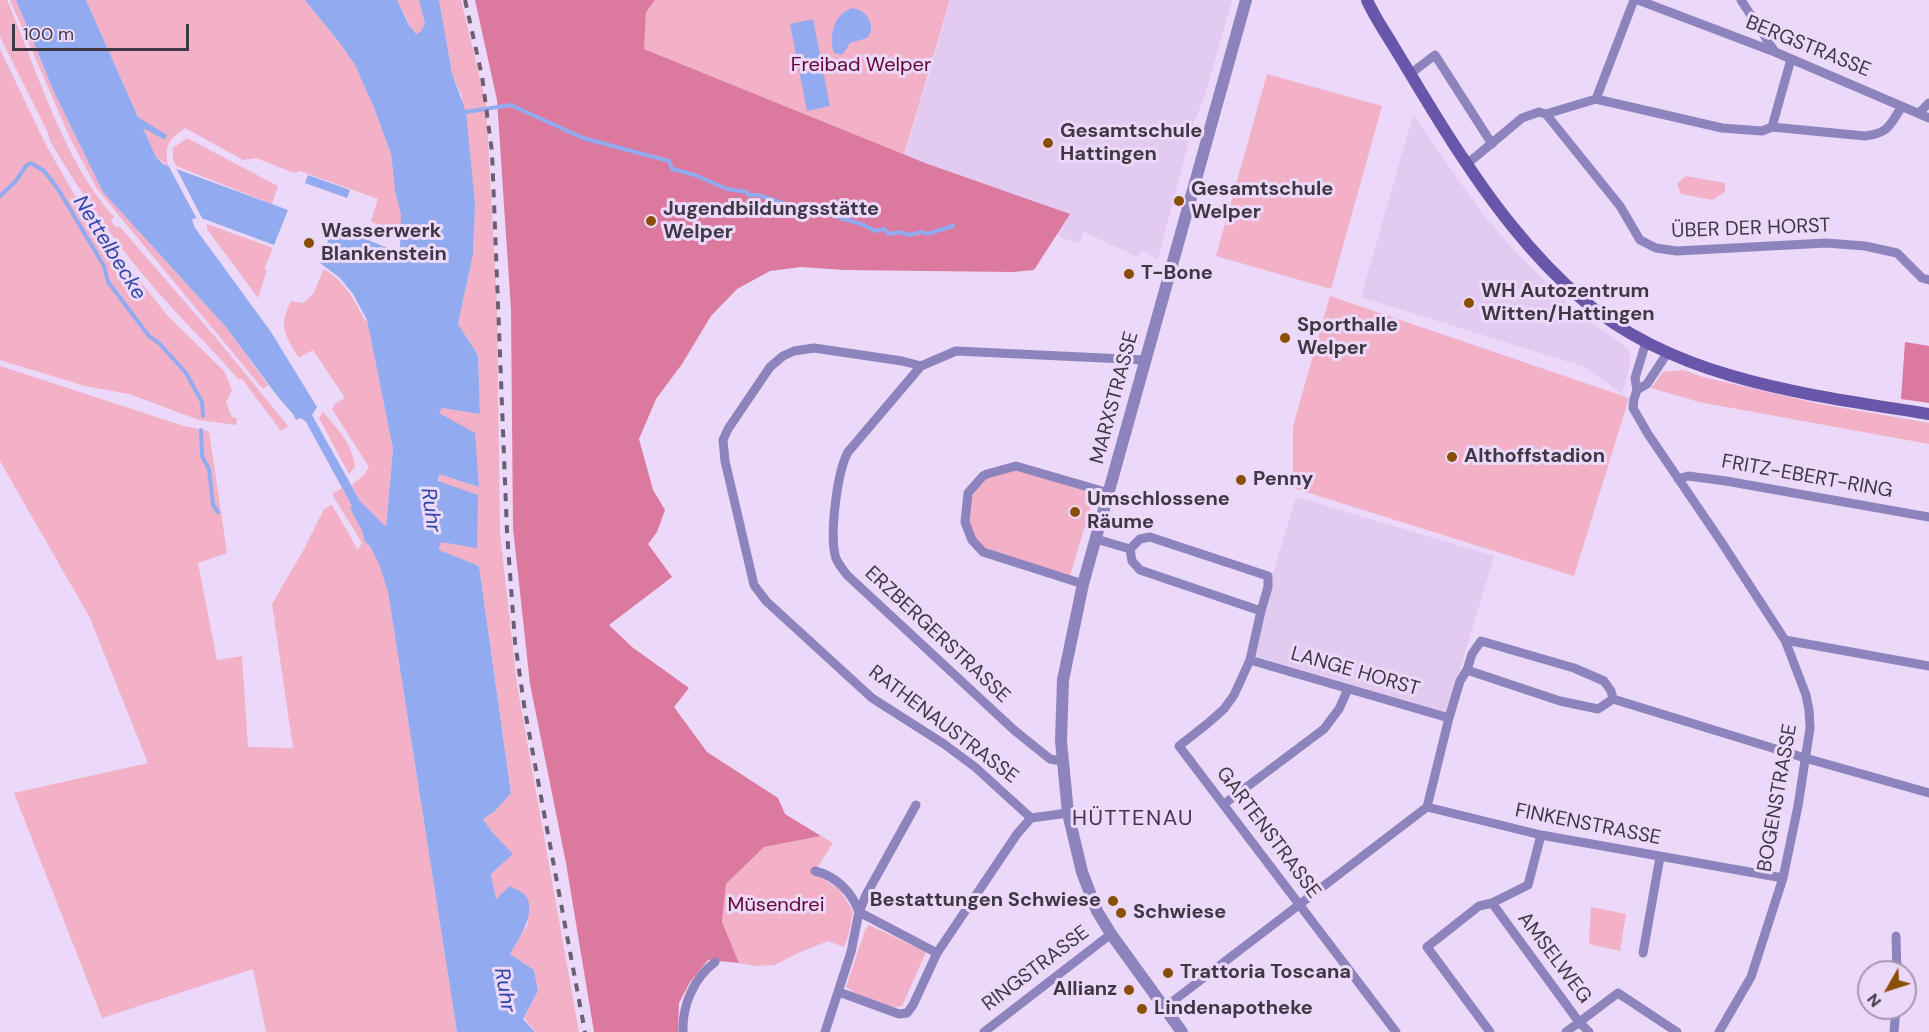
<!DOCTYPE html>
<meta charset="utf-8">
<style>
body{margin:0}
#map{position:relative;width:1929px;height:1032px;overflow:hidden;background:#ecd8f8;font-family:"DM Sans",sans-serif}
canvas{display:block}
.north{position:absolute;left:1857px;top:960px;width:60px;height:60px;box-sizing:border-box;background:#ecd8f8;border:2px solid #a798b0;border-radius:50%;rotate:231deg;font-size:16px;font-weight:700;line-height:24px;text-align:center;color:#3f3744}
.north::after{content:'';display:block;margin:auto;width:21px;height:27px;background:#894f05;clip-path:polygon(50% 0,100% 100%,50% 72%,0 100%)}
.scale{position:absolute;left:12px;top:24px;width:177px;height:27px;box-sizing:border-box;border:3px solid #3f3744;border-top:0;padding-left:8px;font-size:18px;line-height:21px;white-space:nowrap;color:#3f3744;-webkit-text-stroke:4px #ecd8f8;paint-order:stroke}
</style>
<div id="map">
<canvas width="1929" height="1032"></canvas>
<div class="north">N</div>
<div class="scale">100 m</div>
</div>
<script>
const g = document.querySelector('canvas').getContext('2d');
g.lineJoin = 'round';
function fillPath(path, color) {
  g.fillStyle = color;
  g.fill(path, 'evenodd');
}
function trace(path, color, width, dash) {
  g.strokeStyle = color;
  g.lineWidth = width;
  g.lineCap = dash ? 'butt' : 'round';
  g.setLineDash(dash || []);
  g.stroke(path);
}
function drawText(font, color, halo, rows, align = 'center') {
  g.font = font + ' "DM Sans",sans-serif';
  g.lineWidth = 6;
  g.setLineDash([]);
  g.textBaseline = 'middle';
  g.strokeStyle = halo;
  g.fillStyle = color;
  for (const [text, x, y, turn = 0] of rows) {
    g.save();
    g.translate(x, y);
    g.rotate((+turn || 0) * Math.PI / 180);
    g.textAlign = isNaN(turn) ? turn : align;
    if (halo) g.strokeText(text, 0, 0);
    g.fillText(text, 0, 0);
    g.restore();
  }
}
fillPath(new Path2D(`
 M951 0H1232L1204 98 1193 125 1158 259 1142 250 1137 257 1084 232 1079 244 1070 241 983 198 903 162Z
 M1413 115 1481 212 1519 256 1581 316 1628 348 1631 360 1622 394 1585 367 1361 297Z
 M1296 497 1494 556 1447 713 1249 654Z`), '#e2caf1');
fillPath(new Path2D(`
 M0 0H7C37 69 63 161 114 217L111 220 114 226 120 227 217 339 288 426 281 431 242 379H238C218 355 196 334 175 311 127 260 86 202 50 141L48 133 0 37Z
 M10 0H16L54 92 103 192 225 326 268 385 263 389 97 189 70 138Z
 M86 0H305L342 46 355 65 375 110 391 154 395 190 401 215V239L371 221 378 199 300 171 294 173 256 158 243 160 185 128C167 141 165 144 168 166L156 157Z
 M397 0H419L425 24 421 31 416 34 413 31Z
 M439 0H461L486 103 497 306 500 533 517 685 579 1032H536L524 1018 538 991 534 970 510 954 529 922 496 900 491 874 513 854 492 832 483 819 495 811 511 792 479 566 440 551 439 474 479 487 438 414 442 408 480 414 478 355 458 324 473 254 475 204 462 97 452 73Z
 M655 0H950L904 155 644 49 646 14Z
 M0 49 45 143 71 189 101 232 167 315 224 371 232 390 226 402 232 417 237 419 236 425 199 420 129 394 85 386 0 360Z
 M1267 74 1382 106 1331 289 1216 256Z
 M187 138 278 186 272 204 176 166 173 160V148Z
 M1686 176 1725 183V192L1712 200 1681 194 1677 184Z
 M207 224 273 248 264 269 267 270 258 298 207 229Z
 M323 270H326C345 283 355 300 365 321L367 320 393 449 386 528 360 501 352 485 364 475 369 467 332 409 335 404 345 398 313 350 299 358C285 336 278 326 291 301L303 303 314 293Z
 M1330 296 1629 398 1574 576 1293 488V426Z
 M0 366 184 426 209 431 227 553 198 563 217 660 242 656 248 747 293 748 272 604 303 551 324 509 332 505 358 550 362 543 332 494 342 488 352 506 350 508 362 531 365 542 370 546 379 564 388 592 457 1032H266L253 969 102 1018 14 793 148 763 90 618 0 461Z
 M1683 370 1703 377 1820 404 1929 423V444L1699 402 1651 388 1663 372Z
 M323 412C336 427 354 446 355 467L349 474 319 418Z
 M1018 470 1095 492 1070 576 984 549 974 539 968 521 971 497 989 476Z
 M821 836 833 843 814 873 839 889 853 911 849 933 844 947 828 941 798 953 775 965 754 966 739 963 722 922 726 884 764 847Z
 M1591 907 1626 914 1620 951 1589 944Z
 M869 925 926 952 902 1006C888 1011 858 996 846 987L865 930Z`), '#f2b1c7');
fillPath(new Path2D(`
 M475 0H655L646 13 644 49 925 163 1070 214 1034 270 1013 272 844 270 801 267 770 271 737 289 711 316 682 364 656 399 639 439 653 490 665 510 657 532 648 544 672 577 609 625 632 647 689 688 674 707 707 752 778 798 785 814 821 836 764 847 726 884 722 922 739 963 708 960 690 982 679 1003 678 1032H594L566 863 530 684 513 528 511 310 497 100Z
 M1905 342 1929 346V403L1901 399Z`), '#db799e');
fillPath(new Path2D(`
 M16 0H86L138 117 167 135 165 140 143 128 156 157 163 164 288 210 274 245 204 219 195 218 192 220 195 228 271 332 317 407 312 415 360 501 386 527 393 449 367 320 353 294 340 278 320 263 333 226 403 254 405 251 400 249 401 215 395 190 391 154 375 110 355 65 342 46 305 0H397L409 25 416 34 421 31 425 24 419 0H439L452 73 466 112 475 204 473 254 458 324 478 355 480 414 442 408 439 413 475 433 479 487 439 474 438 481 478 495 477 548 441 542 439 550 479 566 511 793 495 811 483 819 492 832 513 854 491 874 496 899 510 886C513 888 519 890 523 893 540 908 519 939 510 954L534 970 538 991 523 1019 535 1032H457L388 592 379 564 370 546 365 542 362 531 350 508 352 506 306 422 301 418 296 420 293 414 278 397 225 326 103 192 54 92Z
 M852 8C865 10 872 19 871 32L867 38 850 43 842 55 834 53 833 50C830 32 834 15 852 8Z
 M813 19 830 106 807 111 790 24Z
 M308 175 350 190 347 198 305 183Z`), '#92abf0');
fillPath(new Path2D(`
 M170 164 175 166 204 222 198 221 168 165Z`), '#ecd8f8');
trace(new Path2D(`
 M466 112 511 105 583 138 669 161 672 169 695 175 727 189 747 192 748 195H758L798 208 812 206 821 212 864 225 875 231 884 229 889 234 900 232 909 235 922 232 927 234 953 226
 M0 196 15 182 26 166 31 163 44 171 58 189 104 266 108 282 149 336 160 344 186 373 202 402 203 416
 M201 430 202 456 209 469 213 505 218 512`), '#92abf0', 4);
trace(new Path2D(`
 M1638 0 1775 52 1929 118
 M1741 0 1775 52
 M1410 74 1435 55 1492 144
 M1596 99 1634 0
 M1919 113 1929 103
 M1546 114 1596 99 1722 128 1762 131 1772 127 1865 136C1889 133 1890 125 1902 106
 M1772 127 1791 59
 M1467 164 1522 118 1539 112 1546 114 1620 206 1640 240 1656 248 1677 251 1826 243 1865 246 1897 253 1922 278 1929 280
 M1646 342 1635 378 1637 390 1634 399 1633 408 1648 434 1722 543 1785 640 1806 695 1809 710 1810 728 1798 806 1783 878 1751 977 1719 1032
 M921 366 902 361 814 348 794 351 783 356 770 367 728 429 723 440 725 461 754 585 766 601 872 698 944 744 975 767 1031 818
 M1637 390 1647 384 1668 352
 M1678 479 1688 476 1726 481 1929 517
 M1150 537 1268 576V587L1261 611 1140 570 1132 561 1130 549 1140 539Z
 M1096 539 1130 549
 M1083 584 983 552 972 540 965 522 968 493 983 476 987 474 1016 466 1109 493
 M1261 611 1250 660 1234 695 1224 709 1207 724 1179 746 1396 1032
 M1785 640 1929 666
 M1250 660 1449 718
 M1613 699 1805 758 1929 793
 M1062 761 1050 759 1014 730 847 575C843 569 836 562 835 555 830 532 837 472 848 452L921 366 956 351 1145 360
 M1224 804 1324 729 1339 709 1348 689
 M1427 807 1449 718 1460 681 1467 670 1560 701 1598 709 1613 699 1611 691 1604 681 1574 668 1481 641 1472 654 1467 670
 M1541 835 1528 885 1492 903 1579 1022 1589 1032
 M815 871C836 876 852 892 859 912L866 895 916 805
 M1896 936 1897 972
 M1643 953 1660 857
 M839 992 899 1014 907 1013 913 1005 937 953 1017 834 1031 818 1068 813
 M1164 1008 1427 807 1541 835 1783 878
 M683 1032C682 1005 694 978 715 962
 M825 1032 851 952 859 912 937 953
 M984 1032 1111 934
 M1490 1032 1427 947 1479 906 1492 903
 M1566 1032 1618 993 1677 1032
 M1894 1032 1896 1008`), '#8d84bd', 9);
trace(new Path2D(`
 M1182 1032 1111 934 1097 911 1082 872 1068 813 1061 741 1063 680 1083 584 1246 0`), '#8d84bd', 12);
trace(new Path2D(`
 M1367 0C1374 16 1385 32 1394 47 1413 78 1431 109 1451 140 1489 199 1530 255 1584 301 1679 381 1811 395 1929 414`), '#6756a9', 12);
trace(new Path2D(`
 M465 0 482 76 492 152 507 532 515 642 525 711 585 1032`), '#6b6071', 4, [8, 8]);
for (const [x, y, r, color] of [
 [1048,143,6,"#894f05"],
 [1179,201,6,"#894f05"],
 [651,221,6,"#894f05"],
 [309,243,6,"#894f05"],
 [1129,274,6,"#894f05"],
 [1469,303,6,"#894f05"],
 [1285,338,6,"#894f05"],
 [1452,457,6,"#894f05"],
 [1241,480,6,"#894f05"],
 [1075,512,6,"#894f05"],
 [1113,901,6,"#894f05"],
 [1121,913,6,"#894f05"],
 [1168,973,6,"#894f05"],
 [1129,990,6,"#894f05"],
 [1142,1009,6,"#894f05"]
]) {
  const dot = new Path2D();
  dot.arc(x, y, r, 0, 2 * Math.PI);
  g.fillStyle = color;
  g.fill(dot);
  trace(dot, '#ecd8f8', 2);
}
drawText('20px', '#3f3744', '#ecd8f8', [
 ["BERGSTRASSE",1808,47,22],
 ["ÜBER DER HORST",1751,229,-2],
 ["MARXSTRASSE",1115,398,-75],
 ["FRITZ-EBERT-RING",1807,477,10],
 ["ERZBERGERSTRASSE",937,635,43],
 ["LANGE HORST",1355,672,16],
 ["RATHENAUSTRASSE",943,725,37],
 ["BOGENSTRASSE",1778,798,-80],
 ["FINKENSTRASSE",1588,825,11],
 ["GARTENSTRASSE",1268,833,53],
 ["AMSELWEG",1554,958,53],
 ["RINGSTRASSE",1036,969,-37]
]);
drawText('20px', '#610535', '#ecd8f8', [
 ["Freibad Welper",861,66],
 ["Müsendrei",776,906]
]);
drawText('bold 20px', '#3f3744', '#ecd8f8', [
 ["Gesamtschule",1060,132],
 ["Hattingen",1060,155],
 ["Gesamtschule",1191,190],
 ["Welper",1191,213],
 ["Jugendbildungsstätte",663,210],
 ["Welper",663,233],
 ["Wasserwerk",321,232],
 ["Blankenstein",321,255],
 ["T-Bone",1141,274],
 ["WH Autozentrum",1481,292],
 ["Witten/Hattingen",1481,315],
 ["Sporthalle",1297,326],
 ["Welper",1297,349],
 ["Althoffstadion",1464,457],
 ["Penny",1253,480],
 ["Umschlossene",1087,500],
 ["Räume",1087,523],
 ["Bestattungen Schwiese",1101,901,"right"],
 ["Schwiese",1133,913],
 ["Trattoria Toscana",1180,973],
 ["Allianz",1117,990,"right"],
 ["Lindenapotheke",1154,1009]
], 'left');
drawText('italic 21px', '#2e46a7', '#ecd8f8', [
 ["Nettelbecke",109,248,58],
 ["Ruhr",430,510,82],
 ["Ruhr",504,990,80]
]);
g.letterSpacing = '1.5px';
drawText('22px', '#43334d', '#ecd8f8', [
 ["HÜTTENAU",1133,819]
]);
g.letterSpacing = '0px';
</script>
